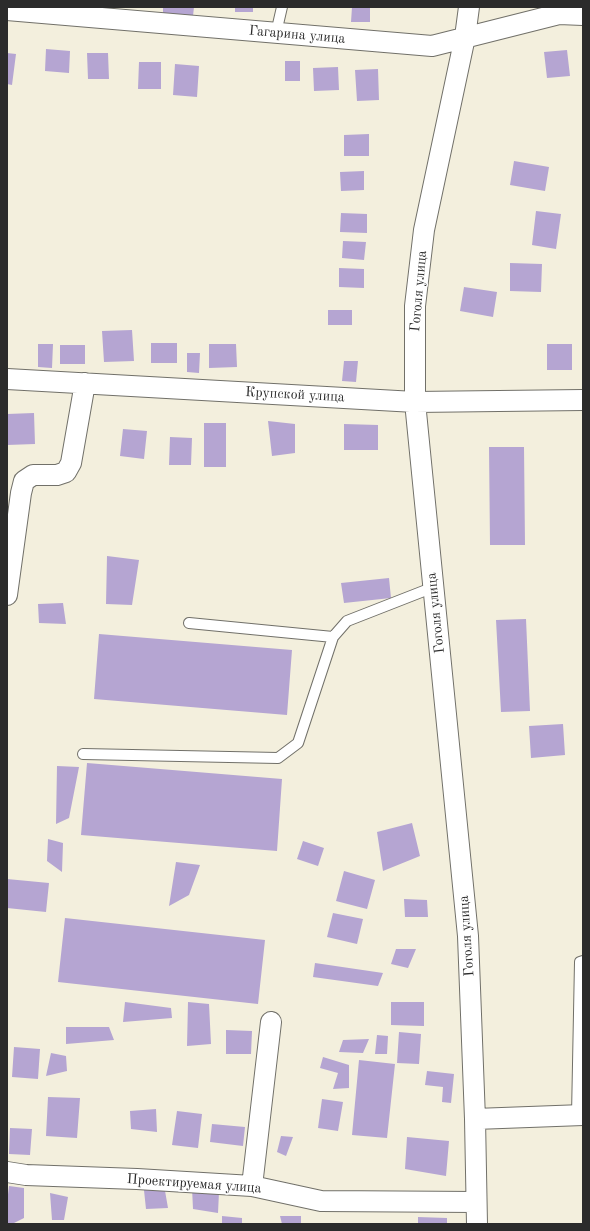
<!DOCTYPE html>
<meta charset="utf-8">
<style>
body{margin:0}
#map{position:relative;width:590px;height:1231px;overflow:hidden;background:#f3efdd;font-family:"Old Standard TT",serif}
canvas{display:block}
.frame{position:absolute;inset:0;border:8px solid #2b2b2b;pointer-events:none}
</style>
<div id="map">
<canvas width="590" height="1231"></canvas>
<div class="frame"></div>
</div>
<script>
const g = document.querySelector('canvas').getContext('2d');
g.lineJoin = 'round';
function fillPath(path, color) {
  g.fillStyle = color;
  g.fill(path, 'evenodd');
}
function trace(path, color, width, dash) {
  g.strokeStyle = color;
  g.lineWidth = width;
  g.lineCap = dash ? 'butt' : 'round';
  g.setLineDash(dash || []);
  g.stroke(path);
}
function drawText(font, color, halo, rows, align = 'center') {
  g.font = font + ' "Old Standard TT",serif';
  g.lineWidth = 3;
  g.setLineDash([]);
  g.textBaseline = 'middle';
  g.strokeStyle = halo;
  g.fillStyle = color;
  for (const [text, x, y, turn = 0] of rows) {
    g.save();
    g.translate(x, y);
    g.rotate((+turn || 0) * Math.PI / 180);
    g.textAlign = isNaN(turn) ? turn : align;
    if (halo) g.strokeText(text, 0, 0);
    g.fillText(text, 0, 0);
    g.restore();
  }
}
fillPath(new Path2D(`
 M163 7H194L193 16 163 14Z
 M235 7H253V12H235Z
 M352 7H370V22H351Z
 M46 49 70 51 69 73 45 71Z
 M567 50 570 76 547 78 544 52Z
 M7 53 16 54 12 85 7 84Z
 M87 53H108L109 79H88Z
 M285 61H300V81H285Z
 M139 62H161V89H138Z
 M175 64 199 66 197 97 173 95Z
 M338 67 339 90 314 91 313 68Z
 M378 69 379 100 357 101 355 70Z
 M369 134V156H344V135Z
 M514 161 549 167 545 191 510 185Z
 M364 171V190L341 191 340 172Z
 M536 211 561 214 556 249 532 245Z
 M341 213 367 214V233L340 232Z
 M343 241 366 242 364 260 342 258Z
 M510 263 542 264 541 292 510 291Z
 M339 268 364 269V288L339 287Z
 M464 287 497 292 493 317 460 311Z
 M328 310H352V325H328Z
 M132 330 134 361 104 362 102 331Z
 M151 343H177V363H151Z
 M38 344H53L52 368 38 367Z
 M209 344H236L237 367 209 368Z
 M547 344H572V370H547Z
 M60 345H85V364H60Z
 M187 353H200L199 373 187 372Z
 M344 361H358L356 382 342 381Z
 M34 413 35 444 7 445V414Z
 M268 421 295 424V453L272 456Z
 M204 423H226V467H204Z
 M344 424 378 425V450H344Z
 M123 429 147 431 144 459 120 456Z
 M170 437 192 438 191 465H169Z
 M489 447H524L525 545H490Z
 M107 556 139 560 132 605 106 604Z
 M389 578 391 598 344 603 341 583Z
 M63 603 66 624 39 623 38 604Z
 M526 619 530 711 501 712 496 620Z
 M99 634 292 650 287 715 94 699Z
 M563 724 565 755 531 758 529 726Z
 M87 763 282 779 277 851 81 835Z
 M57 766 79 767 69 818 56 824Z
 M412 823 420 856 383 871 377 832Z
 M48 839 63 843 62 872 47 861Z
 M303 841 324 848 318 866 297 859Z
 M176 862 200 865 189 895 169 906Z
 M344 871 375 880 367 909 336 901Z
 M7 879 49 883 46 912 7 908Z
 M404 899 427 900 428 917H405Z
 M333 913 363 919 357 944 327 937Z
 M65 918 265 940 258 1004 58 982Z
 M396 949H416L408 968 391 964Z
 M315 963 383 973 378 986 313 977Z
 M125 1002 171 1008 172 1018 123 1022Z
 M188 1002 209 1004 211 1044 187 1046Z
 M391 1002H424V1026L391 1025Z
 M66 1027H109L114 1040 66 1044Z
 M226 1030 252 1031 251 1054H226Z
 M399 1032 421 1034 419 1064 397 1063Z
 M377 1035 388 1036 387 1054H375Z
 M369 1039 363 1053 339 1052 343 1040Z
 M14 1047 40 1049 38 1079 12 1077Z
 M51 1053 66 1056 67 1071 46 1076Z
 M323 1057 349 1065V1088L333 1089 338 1073 320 1068Z
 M359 1060 395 1064 387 1138 352 1135Z
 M427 1071 454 1074 451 1103 442 1102 443 1087 425 1085Z
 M48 1097 80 1098 77 1138 46 1136Z
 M322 1099 343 1102 338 1131 318 1128Z
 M156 1109 157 1132 131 1129 130 1111Z
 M177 1111 202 1114 198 1148 172 1145Z
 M212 1124 245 1127 243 1146 210 1142Z
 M10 1128 32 1129 30 1155 9 1154Z
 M281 1136 293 1137 286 1156 277 1152Z
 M407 1137 449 1141 446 1176 405 1169Z
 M143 1181 164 1185 168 1208 146 1209Z
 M9 1186 24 1188V1218L12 1224H7V1203Z
 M192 1188 219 1192 218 1213 193 1209Z
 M50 1193 68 1197 64 1220H52Z
 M222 1216 242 1218V1224H222Z
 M280 1216H301V1224H282Z
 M418 1217 447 1218V1224H418Z`), '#b5a5d2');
const service = new Path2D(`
 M276 33 282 7
 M189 623 333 637
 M83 754 278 758 298 743 333 637 347 621 434 587
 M577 1115 580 962 583 961`);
const minor = new Path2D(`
 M469 7 465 37 424 230 415 306V402L468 936 475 1119 477 1224
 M7 10 432 46 559 14 583 15
 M7 379 415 402 583 400
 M7 595 21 493 24 481 33 475H57L66 472 71 463 85 383
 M475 1119 583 1115
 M7 1172 26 1175 137 1179 252 1186 321 1201 476 1202
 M252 1186 271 1022`);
trace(service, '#717069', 12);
trace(minor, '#717069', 22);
trace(service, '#fff', 10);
trace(minor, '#fff', 20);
drawText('14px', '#2b2b2b', '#fff', [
 ["Гагарина улица",297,35,5],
 ["Гоголя улица",419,291,-85],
 ["Крупской улица",295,395,3],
 ["Гоголя улица",436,613,-96],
 ["Гоголя улица",467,936,-94],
 ["Проектируемая улица",194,1184,4]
]);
</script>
